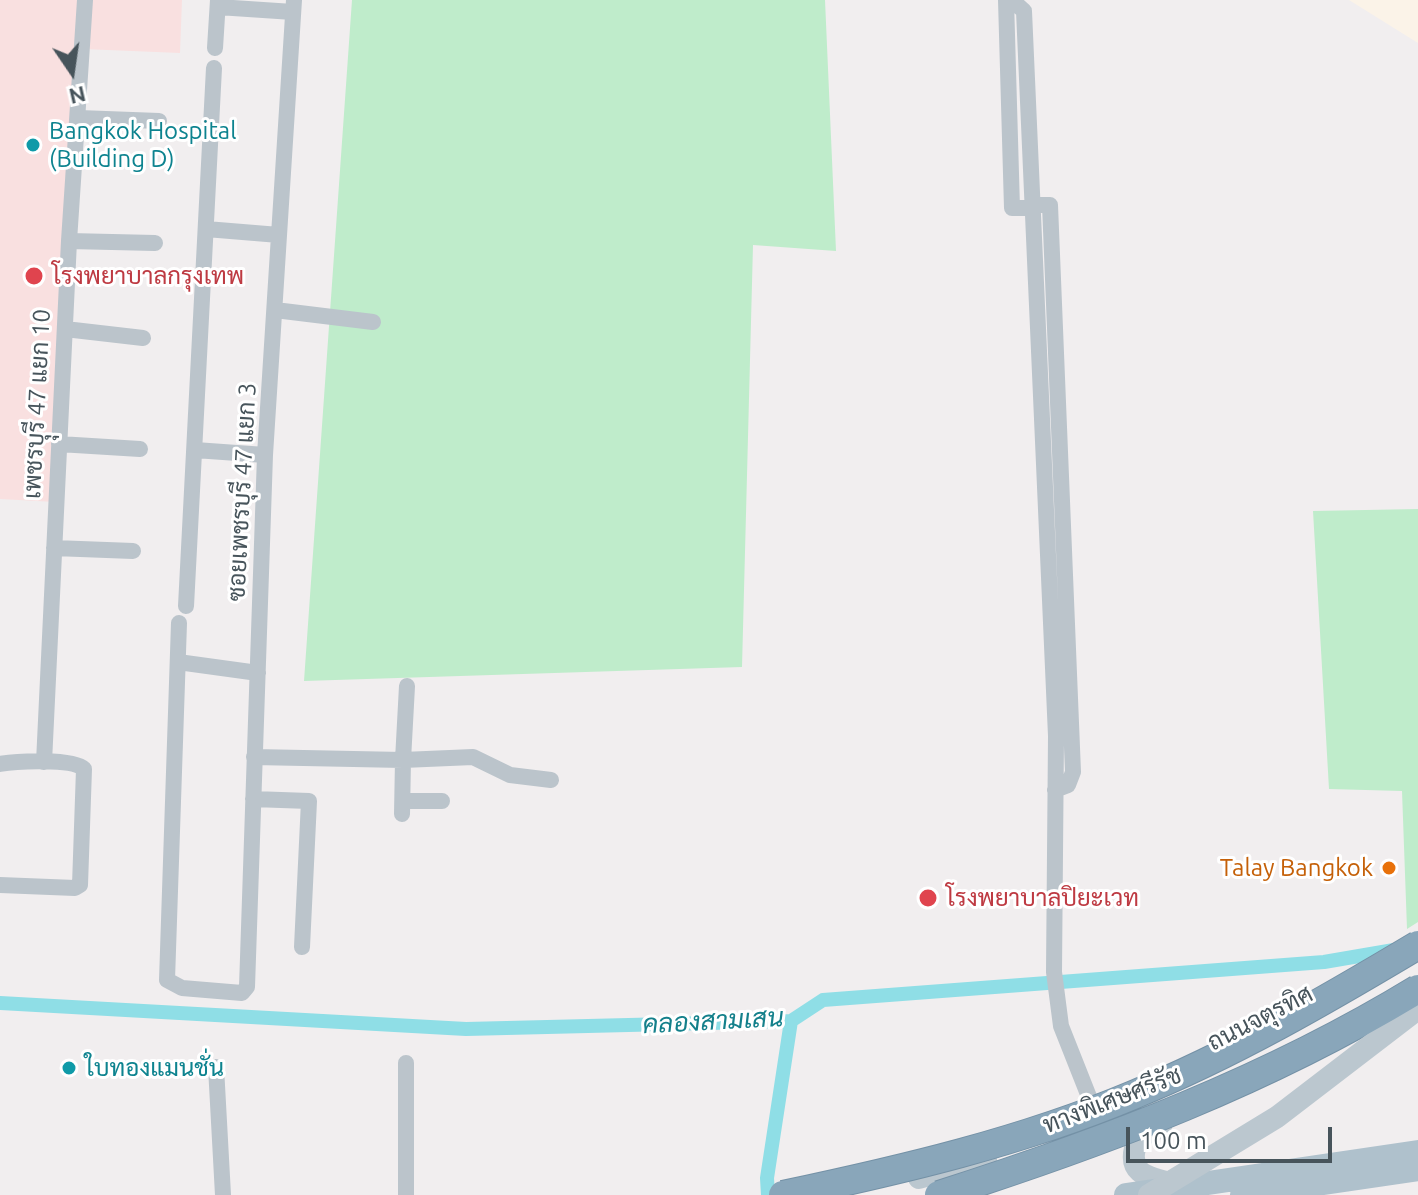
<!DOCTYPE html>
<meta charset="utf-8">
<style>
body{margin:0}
#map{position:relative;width:1418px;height:1195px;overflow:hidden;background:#f1eeef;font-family:Ubuntu,sans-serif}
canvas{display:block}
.north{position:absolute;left:32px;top:32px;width:80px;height:80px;-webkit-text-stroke:6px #fff;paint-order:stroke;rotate:167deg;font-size:22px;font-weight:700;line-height:32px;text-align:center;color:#47545b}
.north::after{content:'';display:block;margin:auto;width:28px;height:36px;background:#47545b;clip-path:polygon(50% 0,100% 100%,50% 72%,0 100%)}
.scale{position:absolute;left:1126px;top:1127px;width:206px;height:36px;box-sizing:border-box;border:4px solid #47545b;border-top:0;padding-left:10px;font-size:24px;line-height:28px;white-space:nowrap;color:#47545b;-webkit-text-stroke:6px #fff;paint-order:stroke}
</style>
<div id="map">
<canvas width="1418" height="1195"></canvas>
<div class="north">N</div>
<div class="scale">100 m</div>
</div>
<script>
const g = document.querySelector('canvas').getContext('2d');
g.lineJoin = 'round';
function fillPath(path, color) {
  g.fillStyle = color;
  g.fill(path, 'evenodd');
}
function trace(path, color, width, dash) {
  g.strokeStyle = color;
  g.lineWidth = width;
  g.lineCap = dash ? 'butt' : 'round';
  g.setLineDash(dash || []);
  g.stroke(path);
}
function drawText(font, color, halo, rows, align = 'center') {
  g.font = font + ' Ubuntu,Sarabun,sans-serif';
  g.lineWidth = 6;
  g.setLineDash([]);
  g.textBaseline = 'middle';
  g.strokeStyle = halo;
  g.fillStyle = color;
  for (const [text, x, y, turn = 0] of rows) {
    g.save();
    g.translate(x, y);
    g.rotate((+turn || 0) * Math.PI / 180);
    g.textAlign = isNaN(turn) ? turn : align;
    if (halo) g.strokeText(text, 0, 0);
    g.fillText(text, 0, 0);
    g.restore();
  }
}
fillPath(new Path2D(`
 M1349 0H1418V43Z`), '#fbf3e8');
fillPath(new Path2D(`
 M0 0H182L180 53 83 49 55 502 0 499Z`), '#f9e0e0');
fillPath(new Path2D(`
 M352 0H825L836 251 753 245 742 667 304 681Z
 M1418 509V922L1407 929 1402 791 1329 789 1313 511Z`), '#bfeccb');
trace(new Path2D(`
 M0 1003 466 1029 791 1021 823 1000 1324 962 1394 950
 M768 1195 767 1178 791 1021`), '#8fdee6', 14);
trace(new Path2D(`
 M1006 0 1012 208H1031
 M1012 0 1024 11 1056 736 1054 972 1061 1026 1097 1117
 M218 7 293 12
 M215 48 218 0
 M79 118 159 121
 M1031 205H1050L1073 772 1068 785 1055 790
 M206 229 279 235
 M69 241 155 243
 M275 310 373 322
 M65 329 143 338
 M59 444 140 449
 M195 450 265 455
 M54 548 133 551
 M186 606 214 68
 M179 623 167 980 182 988 242 993 247 987 265 455 294 0
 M178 662 258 673
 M254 757 403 760 407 686
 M44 762 69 241 85 0
 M0 764C16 761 73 758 84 769L80 885 75 888 0 885
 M253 799 309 801 302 947
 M403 801H442
 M402 814 403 760 473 757 510 775 551 780
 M406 1063V1195
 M216 1067 223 1195`), '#bbc4cb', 16);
trace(new Path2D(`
 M1161 1127 1139 1137C1122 1175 1149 1178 1180 1185
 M919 1178 986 1160`), '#bbc7cf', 22);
trace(new Path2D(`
 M1126 1195 1418 1152
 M1242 1195 1418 1169`), '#afc1cc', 24);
const highwayBridge = new Path2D(`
 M783 1195C901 1170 1021 1142 1133 1095 1233 1054 1326 1000 1418 945
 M939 1195C1105 1142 1269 1080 1418 989`);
trace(highwayBridge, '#7491a6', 30, []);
trace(new Path2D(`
 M1149 1195 1277 1117 1418 1009`), '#bbc7cf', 22);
trace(highwayBridge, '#89a6ba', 28);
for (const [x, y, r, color] of [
 [33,145,8,"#0f9aa8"],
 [34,276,10,"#e0444e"],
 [1389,868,8,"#e8710a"],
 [928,898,10,"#e0444e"],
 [69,1068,8,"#0f9aa8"]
]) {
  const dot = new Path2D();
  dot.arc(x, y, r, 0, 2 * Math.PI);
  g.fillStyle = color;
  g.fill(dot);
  trace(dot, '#fff', 3);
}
drawText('24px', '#0d838f', '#fff', [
 ["Bangkok Hospital",49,131],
 ["(Building D)",49,159],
 ["ใบทองแมนชั่น",85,1068]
], 'left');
drawText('24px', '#be3a42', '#fff', [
 ["โรงพยาบาลกรุงเทพ",52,276],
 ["โรงพยาบาลปิยะเวท",946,898]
], 'left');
drawText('24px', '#47545b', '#fff', [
 ["เพชรบุุรี 47 แยก 10",37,404,-87],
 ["ซอยเพชรบุรี 47 แยก 3",242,492,-87],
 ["ถนนจตุรทิศ",1260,1018,-27],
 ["ทางพิเศษศรีรัช",1112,1100,-21]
]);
drawText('24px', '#c56008', '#fff', [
 ["Talay Bangkok",1373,868]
], 'right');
drawText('italic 26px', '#14808b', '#fff', [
 ["คลองสามเสน",713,1021,-3]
]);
</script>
